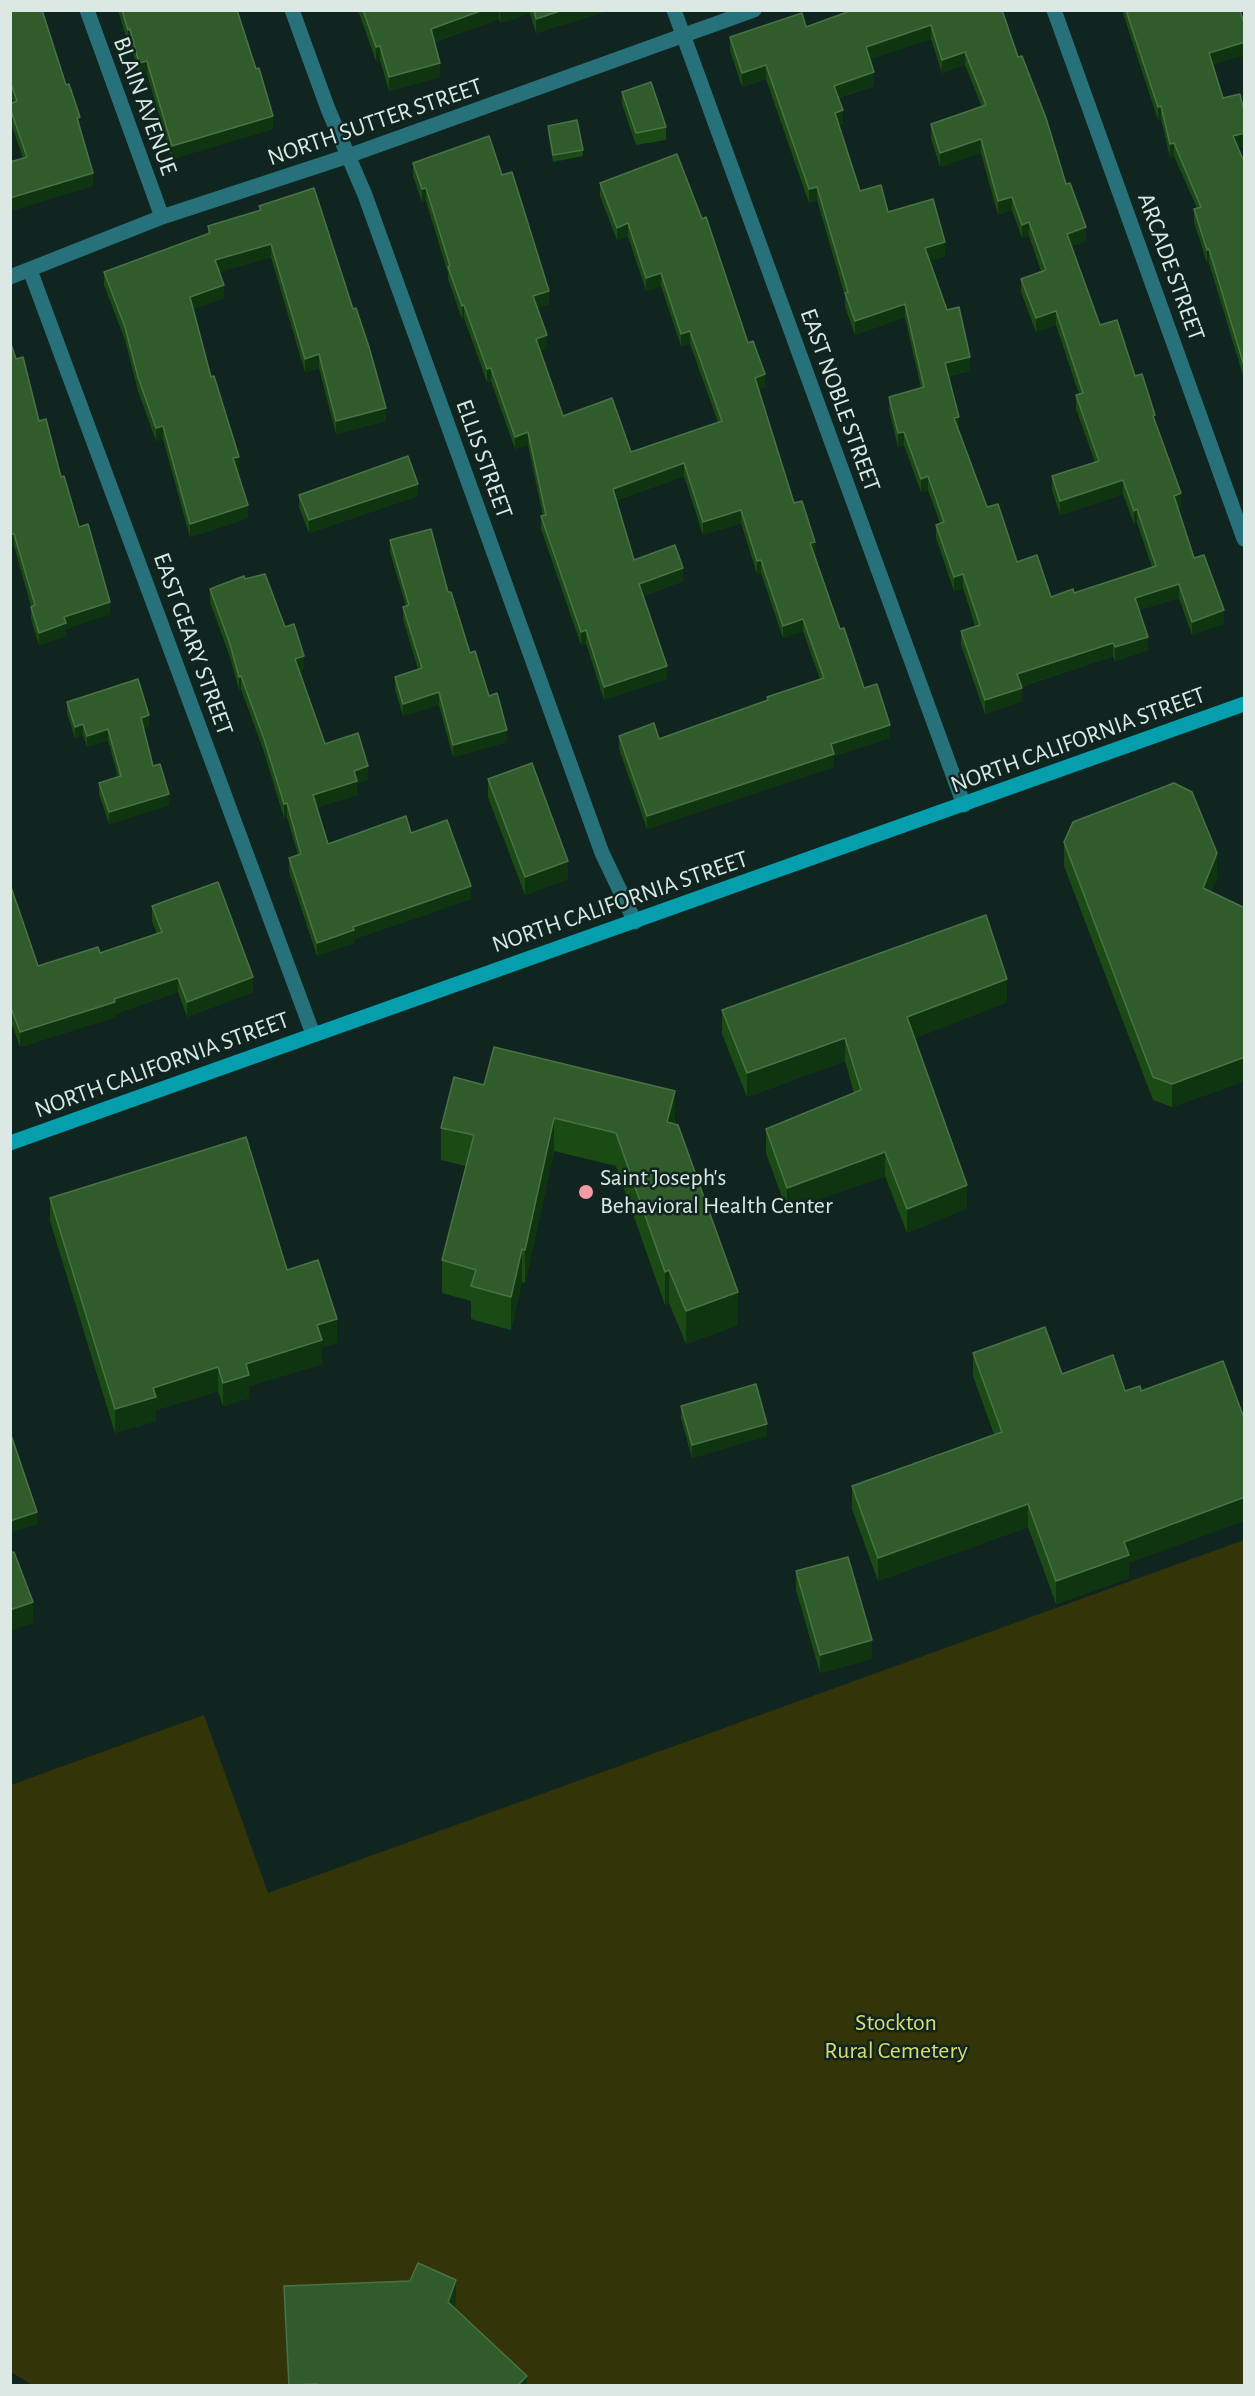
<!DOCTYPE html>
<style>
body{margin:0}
#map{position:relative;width:1255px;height:2396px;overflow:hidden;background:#102520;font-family:"Alegreya Sans",sans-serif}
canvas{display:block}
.frame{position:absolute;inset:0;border:12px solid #dce8e4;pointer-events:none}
</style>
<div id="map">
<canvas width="1255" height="2396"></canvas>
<div class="frame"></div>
</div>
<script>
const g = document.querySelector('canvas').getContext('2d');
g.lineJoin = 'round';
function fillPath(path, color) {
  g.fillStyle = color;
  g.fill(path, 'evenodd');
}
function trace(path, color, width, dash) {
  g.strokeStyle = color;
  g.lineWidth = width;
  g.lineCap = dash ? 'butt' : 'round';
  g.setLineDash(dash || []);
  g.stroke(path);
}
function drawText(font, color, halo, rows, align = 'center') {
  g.font = font + ' "Alegreya Sans",sans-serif';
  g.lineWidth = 5;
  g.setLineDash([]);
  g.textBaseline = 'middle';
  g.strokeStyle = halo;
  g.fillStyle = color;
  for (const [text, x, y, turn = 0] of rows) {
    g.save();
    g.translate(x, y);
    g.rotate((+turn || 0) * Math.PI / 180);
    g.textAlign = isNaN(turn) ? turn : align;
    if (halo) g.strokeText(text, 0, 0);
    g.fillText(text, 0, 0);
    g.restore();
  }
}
fillPath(new Path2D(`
 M1244 1540V2385L34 2386 11 2372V1785L204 1715 268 1893Z`), '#343409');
trace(new Path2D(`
 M87 10 162 217
 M292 10 328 109 365 195 602 853 635 922
 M674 10 964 805
 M1054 10 1244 539
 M30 270 313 1034
 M10 277 162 217 348 156 754 10`), '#27717a', 15);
trace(new Path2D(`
 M10 1143 1244 704`), '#049ead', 15);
fillPath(new Path2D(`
 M10 10 80 130 93 186 10 211V162L23 158 10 121V104L14 103 10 94Z
 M118 10H237L273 129 172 159 147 74 139 76 130 42 128 43Z
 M358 10H607V11L536 33 530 13 500 23 499 19 435 42 440 77 389 91 380 60 376 61Z
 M1002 10 1018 57 1066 184 1086 241 1071 246 1100 325 1135 376 1155 422 1181 507 1178 508 1194 558 1224 624 1192 635 1179 598 1139 610 1148 650 1115 661 1113 656 1021 687 1022 701 985 714 961 645V631L975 626 963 588 954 591 936 538V525L940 523 928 490 921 492 904 445 898 447 889 410V397L921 388 905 317 855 335 845 307V296L817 200 809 203 766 79 742 87 730 50V37ZM931 39 942 73 965 65 982 107 931 124V138L940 167 981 153 998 215 1012 210 1022 238 1029 236 1041 271 1021 279V292L1036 332 1056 325 1079 394 1076 395V409L1095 462 1052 476V490L1060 515 1123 494 1134 524 1137 523 1152 567 1074 593 1051 597 1017 562 987 507 959 430 948 376 970 371 947 310 929 261 945 256 860 191 839 125 843 124 839 98 874 86 870 59Z
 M1122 10H1240L1213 65 1238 148 1245 164V382L1209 263H1207L1194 222V209L1197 208 1174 156 1170 157 1161 119 1158 120Z
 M622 92 666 127V140L636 145 622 104Z
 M548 126 583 150V156L553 162 548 132Z
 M413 163 502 175 549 304 537 308 547 348 540 350 563 416 631 452 718 422 690 344 681 346 661 286 646 291 628 236 617 240 600 196V183L748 343 765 387 758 389 794 503 815 555 840 629 864 688 890 738 834 756V767L647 829 619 749V736L659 739 767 700V697L820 679 803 631 783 638 761 573 757 574 741 523 703 535 684 476 617 500 634 560 683 581 643 596 667 679 604 700 586 643 581 645 541 529V516H543L528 445 515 449 491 381 487 382 464 318 462 319 448 279V273L426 201 422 202 413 176Z
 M259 206 386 421 336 434 319 368 305 372 271 257 219 272 224 298 193 309 211 377 239 470 237 471 248 518 190 537 163 439 156 441 138 391 125 340 104 285V272L208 234V226L259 211Z
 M16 359 61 477 110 614 66 629V636L39 645 31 619V606L14 546 10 547Z
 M299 495 418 496 309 533 299 507Z
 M390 540 448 592 470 653 489 696 507 742 453 757 439 705 403 716 395 689V677L418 669 403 619V607L406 606 390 552Z
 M245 579 285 627 304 669 299 671 325 744 368 780 357 783V795L317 807 328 844 411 833 471 899 354 939V943L317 956 289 871V858L298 855 287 817 284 818 264 752 241 689 239 690 230 657 210 602V589Z
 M67 702 149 726 143 728 153 766 169 805 109 824 99 794V783L118 777 108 740 87 747 83 735 75 738 67 713Z
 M488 779 568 879 525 895 488 797Z
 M1064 842 1217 877 1211 892 1245 908V1081L1172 1107 1153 1100 1064 866Z
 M10 884 38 966 100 953 157 934 152 921V906L253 992 187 1017 178 992 115 1014V1017L20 1047 10 1019Z
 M1007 1002 915 1038 967 1208 907 1233 885 1176 787 1211 766 1153V1129L854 1093 845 1061 747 1097 722 1034V1010Z
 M484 1085 675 1124 738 1325 686 1344 669 1303 665 1305 616 1166 554 1151 525 1283 522 1282 511 1330 471 1319V1301L442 1293V1260L466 1166 441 1160V1128Z
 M50 1198 287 1270 337 1343 322 1347V1364L249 1386V1398L223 1406 218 1391 156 1410V1421L115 1433 50 1221Z
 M973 1353 1129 1563V1578L1056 1604 1028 1527 878 1581 852 1509V1486L994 1434 973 1376Z
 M681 1406 767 1436 692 1458 681 1418Z
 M796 1571 872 1659 820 1673 796 1590Z
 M284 2286 456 2303 454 2308 527 2385H288L284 2309Z`), '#1b4b14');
fillPath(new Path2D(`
 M483 10H499V19L431 43V29Z
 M500 10H530V13L500 23Z
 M563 10H607V11L536 33V19Z
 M931 25V39L866 61V47Z
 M130 29V42L128 43V30Z
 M1245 42V55L1209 66V53Z
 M380 46V60L376 61V47Z
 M965 52V65L942 73V60Z
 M147 61V74L139 76V63Z
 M440 63V77L389 91V77Z
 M766 65V79L742 87V73Z
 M874 72V86L834 99V86Z
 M1161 106V119L1158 120V107Z
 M843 110V124L835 127V113Z
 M273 116V129L172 159V146Z
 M80 117V130L77 118Z
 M1245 133V146L1233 149V136Z
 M981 139V153L940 167V153Z
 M1174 143V156L1170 157V144Z
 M93 173V186L10 211V198Z
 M817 187V200L809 203V189Z
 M426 188V201L422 202V189Z
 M1012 197V210L998 215V201Z
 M1029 222V236L1022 238V225Z
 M628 223V236L617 240V228Z
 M1086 227V241L1067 248V234Z
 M945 242V256L925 262V248Z
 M271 244V257L215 273V260Z
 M1209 249V263H1207V250Z
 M661 273V286L646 291V278Z
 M224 285V298L190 311V297Z
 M549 291V304L533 309V296Z
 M905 304V317L855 335V321Z
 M464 305V318L462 319V306Z
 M1056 311V325L1036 332V318Z
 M690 331V344L681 346V334Z
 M547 335V348L536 351V339Z
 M319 354V368L305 372V359Z
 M970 357V371L945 376V363Z
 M491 368V381L487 382V369Z
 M765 374V387L755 391V378Z
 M386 408V421L336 434V421Z
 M959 417V430L954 432V418Z
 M163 426V439L156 441V428Z
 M528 432V445L515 449V437Z
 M904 432V445L898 447V433Z
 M239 457V470L233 472V458Z
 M684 463V476L613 501V489Z
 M928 476V490L921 492V479Z
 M1123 480V494L1060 515V501Z
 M418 484V496L309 533V520Z
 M1181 493V507L1174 510V496Z
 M248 505V518L190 537V524Z
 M1137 509V523L1134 524V511Z
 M741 510V523L703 535V522Z
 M10 534H14V546L10 547Z
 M815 542V555L810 556V543Z
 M761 560V573L757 574V561Z
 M683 568V581L639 597V584Z
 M963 574V588L954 591V577Z
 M1179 584V598L1135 612V598Z
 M110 602V614L66 629V636L39 645V633L64 617Z
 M1224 610V624L1192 635V622Z
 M803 619V631L783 638V626Z
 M586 630V643L581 645V632Z
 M1148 637V650L1115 661V647Z
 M1113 643V656L1017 688V674Z
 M304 656V669L295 672V659Z
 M667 666V679L604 700V687Z
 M241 676V689L239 690V677Z
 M1022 688V701L985 714V700Z
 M439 692V705L403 716V704Z
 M149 715V726L141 729V718Z
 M83 724V735L75 738V727Z
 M890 725V738L834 756V767L647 829V816L831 744Z
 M108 729V740L87 747V736Z
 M507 730V742L453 757V745Z
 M368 766V780L357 783V795L313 808V795L354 771Z
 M169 794V805L109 824V812Z
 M287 803V817L284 818V804Z
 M1217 853V877L1203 912V888Z
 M568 861V879L525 895V877Z
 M471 886V899L354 939V943L317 956V943L353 927Z
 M253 977V992L187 1017V1002Z
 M178 978V992L115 1014V1017L20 1047V1032Z
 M1007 979V1002L907 1041V1017Z
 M845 1038V1061L747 1097V1073Z
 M1245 1057V1081L1172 1107V1084Z
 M675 1091V1124L667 1154V1122Z
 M554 1118V1151L525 1283V1250Z
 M885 1152V1176L787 1211V1188Z
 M967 1185V1208L907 1233V1209Z
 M522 1249V1282L511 1330V1297Z
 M669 1270V1303L665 1305V1272Z
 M738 1292V1325L686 1344V1311Z
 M337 1319V1343L322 1347V1364L249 1386V1398L223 1406V1383L246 1364 317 1325Z
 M218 1367V1391L156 1410V1421L115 1433V1409L153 1388Z
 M767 1424V1436L692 1458V1445Z
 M1245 1497V1521L1129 1563V1578L1056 1604V1581L1124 1542Z
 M1028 1504V1527L878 1581V1558Z
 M37 1512V1524L10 1533V1521Z
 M33 1602V1623L10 1631V1610Z
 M872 1640V1659L820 1673V1655Z
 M456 2280V2303L448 2326V2302Z
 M527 2376V2385H518Z`), '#0e350f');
const building = new Path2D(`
 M10 10H42L66 85 69 84 80 117 77 118 93 173 10 198V162L27 157 10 108V104L17 101 10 81Z
 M122 10H237L256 69 259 68 273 116 172 146 147 61 139 63 130 29 128 30Z
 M363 10H483L431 29 440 63 389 77 380 46 376 47Z
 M534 10H563L536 19Z
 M853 10H1002L1018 57 1022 56 1046 118 1066 184 1070 183 1086 227 1067 234 1100 325 1117 320 1135 376 1142 374 1155 415 1153 416 1181 493 1174 496 1194 558 1204 555 1224 610 1192 622 1179 584 1135 598 1148 637 1115 647 1113 643 1017 674 1022 688 985 700 961 631 980 625 963 574 954 577 936 525 944 522 928 476 921 479 904 432 898 433 889 397 924 387 905 304 855 321 845 293 848 292 817 187 809 189 766 65 742 73 730 37 802 13 806 27ZM931 25 942 60 965 52 986 105 931 124 940 153 981 139 998 201 1012 197 1022 225 1029 222 1046 270 1021 279 1036 318 1056 311 1083 393 1076 395 1099 461 1052 476 1060 501 1123 480 1134 511 1137 509 1156 566 1074 593 1073 589 1051 597 1037 555 1017 562 998 504 987 507 954 418 959 417 945 363 970 357 959 307 947 310 925 248 945 242 933 199 888 212 881 185 860 191 835 113 843 110 834 86 874 72 866 47Z
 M1126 10H1240L1245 27V42L1209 53 1223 98 1240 94 1243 107H1245V133L1233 136 1245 164V369L1209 249 1207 250 1194 209 1201 207 1174 143 1170 144 1161 106 1158 107Z
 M651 82 666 127 636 133 622 92Z
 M577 120 583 150 553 155 548 126Z
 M489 136 502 175 512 172 549 291 533 296 547 335 536 339 563 416 612 398 631 452 722 421 690 331 681 334 661 273 646 278 628 223 617 228 600 183 677 154 702 219 706 217 748 343 753 341 765 374 755 378 794 503 802 501 815 542 810 543 840 629 844 628 864 688 877 684 890 725 831 744 834 754 647 816 619 736 654 723 659 739 768 700 767 697 824 678 803 619 783 626 761 560 757 561 741 510 703 522 684 463 613 489 634 560 675 545 683 568 639 584 667 666 604 687 586 630 581 632 541 516 546 515 528 432 515 437 491 368 487 369 464 305 462 306 448 267 450 266 426 188 422 189 413 163Z
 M314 188 353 309 356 308 369 347 386 408 336 421 319 354 305 359 271 244 215 260 224 285 190 297 211 377 214 376 239 457 233 458 248 505 190 524 163 426 156 428 138 377 125 327 104 272 210 233 208 226 261 210 259 206Z
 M10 341 16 359 23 357 39 421 46 419 61 477 64 476 79 527 88 524 110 602 64 617 66 623 39 633 31 607 35 605 14 534H10Z
 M408 456 418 484 309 520 299 495Z
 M431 529 448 592H451L470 653 475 651 489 696 497 693 507 730 453 745 439 692 403 704 395 677 422 668 403 607 409 605 390 540Z
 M265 574 285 627 294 624 304 656 295 659 325 744 358 733 368 766 354 771 357 781 313 795 328 844 406 816 411 833 447 820 471 886 353 927 354 930 317 943 289 858 301 854 287 803 284 804 264 739 241 676 239 677 230 644 210 589 244 576 245 579Z
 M138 679 149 715 141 718 153 766 160 764 169 794 109 812 99 783 121 776 108 729 87 736 83 724 75 727 67 702Z
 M532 763 568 861 525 877 488 779Z
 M1174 783 1192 792 1217 853 1203 888 1245 908V1057L1172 1084 1153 1077 1064 842 1073 822Z
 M218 882 253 977 187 1002 178 978 114 999 115 1002 20 1032 10 1005V884L38 966 98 947 100 953 162 932 152 906Z
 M986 915 1007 979 907 1017 967 1185 907 1209 885 1152 787 1188 766 1129 861 1090 845 1038 747 1073 722 1010Z
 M494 1047 675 1091 667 1122 678 1125 738 1292 686 1311 669 1270 665 1272 616 1133 554 1118 525 1250 522 1249 511 1297 471 1286 476 1270 442 1260 474 1135 441 1128 454 1077 484 1085Z
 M246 1137 287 1270 318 1260 337 1319 317 1325 322 1340 246 1364 249 1375 223 1383 218 1367 153 1388 156 1397 115 1409 50 1198Z
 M1045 1327 1062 1374 1113 1355 1125 1391 1140 1386 1141 1391 1223 1361 1245 1421V1497L1124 1542 1129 1555 1056 1581 1028 1504 878 1558 852 1486 1002 1432 973 1353Z
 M756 1384 767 1424 692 1445 681 1406Z
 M10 1432 37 1512 10 1521Z
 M14 1552 33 1602 10 1610V1553Z
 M848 1557 872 1640 820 1655 796 1571Z
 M418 2263 456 2280 448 2302 527 2376 518 2385H318L317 2384 289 2385 284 2286 410 2281Z`);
fillPath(building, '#2f5c2a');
trace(building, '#4a7247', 1.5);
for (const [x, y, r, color] of [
 [586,1192,8,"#f39aa7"]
]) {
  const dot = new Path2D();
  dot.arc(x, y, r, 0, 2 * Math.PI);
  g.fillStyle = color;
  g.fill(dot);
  trace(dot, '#102520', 2);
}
drawText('24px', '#dce8e4', '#102520', [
 ["BLAIN AVENUE",145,106,70],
 ["NORTH SUTTER STREET",375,122,-19],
 ["ARCADE STREET",1171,267,70],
 ["EAST NOBLE STREET",840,400,70],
 ["ELLIS STREET",484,459,70],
 ["EAST GEARY STREET",193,644,70],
 ["NORTH CALIFORNIA STREET",1078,740,-20],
 ["NORTH CALIFORNIA STREET",620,902,-19],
 ["NORTH CALIFORNIA STREET",162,1065,-20]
]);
drawText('24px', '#dce8e4', '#102520', [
 ["Saint Joseph's",600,1178],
 ["Behavioral Health Center",600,1206]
], 'left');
drawText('24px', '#dcdb6f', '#102520', [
 ["Stockton",896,2023],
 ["Rural Cemetery",896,2051]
]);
</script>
